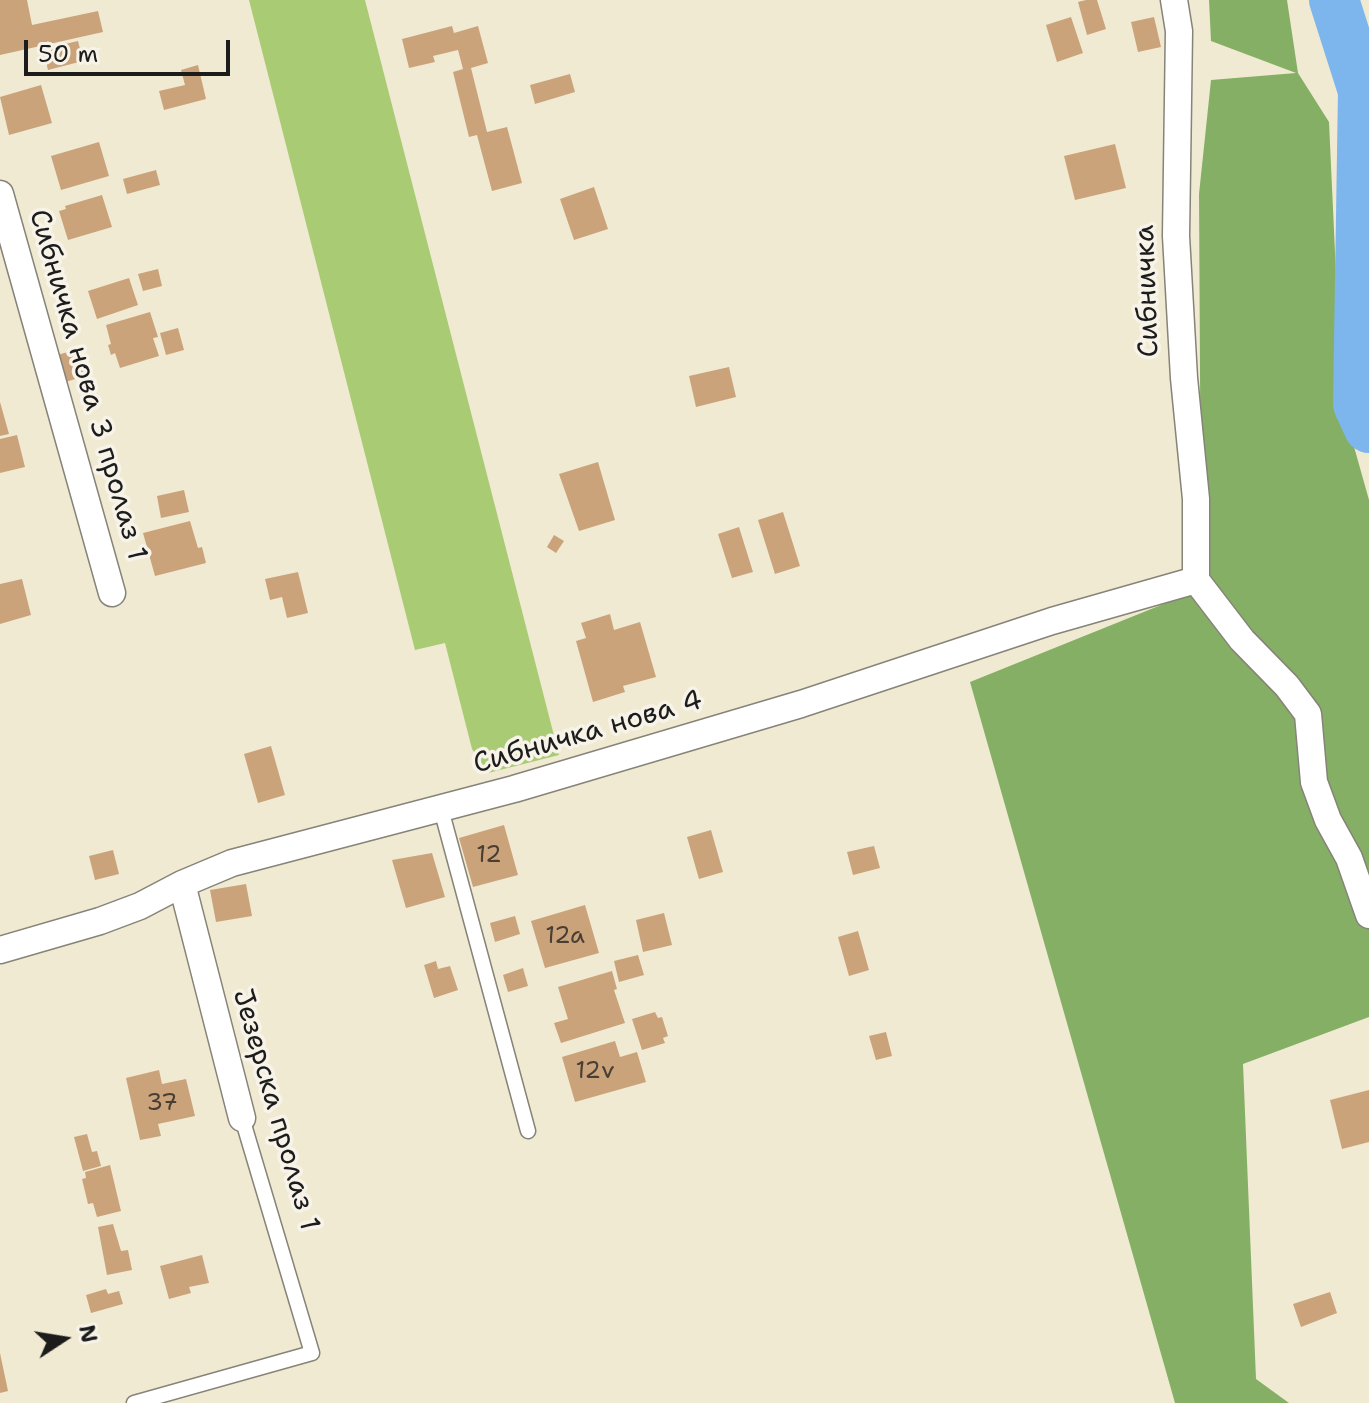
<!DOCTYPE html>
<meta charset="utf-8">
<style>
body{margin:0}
#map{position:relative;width:1369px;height:1403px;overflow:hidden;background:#f0ead3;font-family:"Shantell Sans",sans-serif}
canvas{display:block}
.north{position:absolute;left:24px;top:1299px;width:80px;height:80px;-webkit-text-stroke:6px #f7f3e8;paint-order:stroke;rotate:78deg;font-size:22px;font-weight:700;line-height:32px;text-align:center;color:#1c1c1c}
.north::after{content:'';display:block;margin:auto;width:28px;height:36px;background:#1c1c1c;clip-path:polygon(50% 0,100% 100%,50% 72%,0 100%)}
.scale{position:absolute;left:24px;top:40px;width:206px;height:36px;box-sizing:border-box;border:4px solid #1c1c1c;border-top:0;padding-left:10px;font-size:24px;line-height:28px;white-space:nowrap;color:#1c1c1c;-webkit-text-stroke:6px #f7f3e8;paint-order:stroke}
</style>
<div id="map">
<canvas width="1369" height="1403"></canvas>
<div class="north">N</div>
<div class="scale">50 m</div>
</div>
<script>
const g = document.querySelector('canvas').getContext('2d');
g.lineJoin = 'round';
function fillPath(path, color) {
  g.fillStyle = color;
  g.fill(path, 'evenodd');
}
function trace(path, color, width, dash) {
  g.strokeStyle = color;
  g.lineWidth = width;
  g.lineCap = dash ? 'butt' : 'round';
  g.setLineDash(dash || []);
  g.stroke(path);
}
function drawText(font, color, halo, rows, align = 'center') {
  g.font = font + ' "Shantell Sans",sans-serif';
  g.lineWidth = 7;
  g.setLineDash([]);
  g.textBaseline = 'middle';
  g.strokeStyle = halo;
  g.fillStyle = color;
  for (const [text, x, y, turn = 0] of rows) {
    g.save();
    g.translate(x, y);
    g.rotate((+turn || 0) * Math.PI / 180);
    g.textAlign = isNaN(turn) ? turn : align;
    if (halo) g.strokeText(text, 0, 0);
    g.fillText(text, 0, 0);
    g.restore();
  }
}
fillPath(new Path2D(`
 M249 0H365L559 755 488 773 472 749 445 643 415 650Z`), '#a9cb74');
fillPath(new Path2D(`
 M1209 0H1287L1298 73 1329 122 1342 404 1369 500V1017L1243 1064 1256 1379 1289 1403H1175L970 682 1176 599 1201 555 1199 194 1211 80 1296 73 1211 41Z`), '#86af66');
trace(new Path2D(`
 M1334 0 1363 91 1358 404 1369 428`), '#7cb6ed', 50);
fillPath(new Path2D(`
 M0 0H27L32 25 98 11 103 32 0 55Z
 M1086 0H1097L1106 29 1087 35 1078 2Z
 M1071 17 1083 53 1057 62 1046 25Z
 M1154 17 1161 47 1138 52 1131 22Z
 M452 26 454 33 478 26 488 63 471 68 487 132 507 127 522 183 492 191 477 135 469 137 453 72 463 69 458 50 433 56 435 62 409 68 402 39Z
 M78 41 83 61 48 70 43 49Z
 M198 65 206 99 164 110 159 91 185 85 181 70Z
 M570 74 575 92 535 104 530 85Z
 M41 85 52 123 9 135 0 97Z
 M99 142 109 176 61 190 51 156Z
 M1115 144 1126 188 1075 200 1064 156Z
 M156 170 160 185 127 194 123 179Z
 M594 187 608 229 574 240 560 199Z
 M102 195 112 227 68 240 59 211 66 209 65 206Z
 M158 269 162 286 143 291 138 274Z
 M129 278 138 305 97 319 88 291Z
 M150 312 158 337 153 338 159 356 120 368 115 353 111 355 108 345 111 344 106 325Z
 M178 328 184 350 166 355 160 333Z
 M79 349 86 376 65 382 57 355Z
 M729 367 736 397 696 407 689 376Z
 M0 402 9 434 0 436Z
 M17 435 25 467 0 473V439Z
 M598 462 615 520 579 531 559 474Z
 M184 490 189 512 161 518 157 496Z
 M783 512 800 566 775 574 758 520Z
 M190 521 198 548 202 547 206 563 155 576 143 533Z
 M739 527 753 572 732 578 718 534Z
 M554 535 564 541 556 553 547 547Z
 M298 572 308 613 287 618 282 597 270 600 265 579Z
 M22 579 31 615 0 624V584Z
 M610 614 614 630 640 622 656 677 623 686 625 692 593 702 576 641 586 638 581 623Z
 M271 746 285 795 258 803 244 754Z
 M504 825 518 875 473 887 459 838Z
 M711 830 723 872 699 879 687 837Z
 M874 846 880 868 853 875 847 852Z
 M113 850 119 874 95 880 89 856Z
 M432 853 445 897 406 908 392 860Z
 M246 884 252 916 216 922 210 890Z
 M585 905 599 953 545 968 531 921Z
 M664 913 672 945 643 952 636 920Z
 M515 916 520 934 495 942 490 923Z
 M858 931 869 970 849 976 838 937Z
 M638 955 644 975 619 982 614 961Z
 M436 961 438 969 450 966 458 990 434 998 424 965Z
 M523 968 528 986 508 992 503 975Z
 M612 971 617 989 614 990 625 1023 561 1043 554 1023 568 1019 558 987Z
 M655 1012 658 1018 662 1017 668 1036 663 1038 665 1043 642 1050 632 1019Z
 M886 1032 892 1056 876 1060 869 1036Z
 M615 1041 620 1057 637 1052 646 1082 575 1102 562 1057Z
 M159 1070 162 1084 186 1079 195 1116 158 1124 161 1136 140 1140 126 1078Z
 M1369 1090V1142L1342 1149 1330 1100Z
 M87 1134 92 1152 97 1151 101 1166 83 1171 74 1137Z
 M110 1165 121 1211 97 1217 93 1203 88 1204 82 1179 86 1178 85 1172Z
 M113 1224 121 1251 128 1250 132 1270 107 1275 98 1227Z
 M202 1255 209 1283 189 1287 191 1293 169 1299 160 1266Z
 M106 1289 108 1294 119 1291 123 1304 91 1313 86 1295Z
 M1330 1292 1337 1313 1301 1327 1293 1304Z
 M0 1353 8 1391 0 1393Z`), '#caa37a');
const lane = new Path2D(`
 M441 809 528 1131
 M134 1403 312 1353 242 1118`);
const street = new Path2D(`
 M1174 0 1179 31 1176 236 1184 378 1196 499V580
 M0 194 112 593
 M1196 580 1242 640 1287 686 1308 714 1314 782 1328 820 1349 858 1369 915
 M182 884 242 1118
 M0 950 100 921 140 906 182 884 232 863 514 789 801 704 1052 621 1196 580`);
trace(lane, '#868378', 17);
trace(street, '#868378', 29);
trace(lane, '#fff', 14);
trace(street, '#fff', 26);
drawText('24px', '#483e34', null, [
 ["12",489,856],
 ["12a",565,937],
 ["12v",595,1072],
 ["37",162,1104]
]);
drawText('28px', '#1c1c1c', '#f7f3e8', [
 ["Сибничка",1148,291,-92],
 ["Сибничка нова 3 пролаз 1",87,385,74],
 ["Сибничка нова 4",588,733,-16],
 ["Језерска пролаз 1",275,1110,74]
]);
</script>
